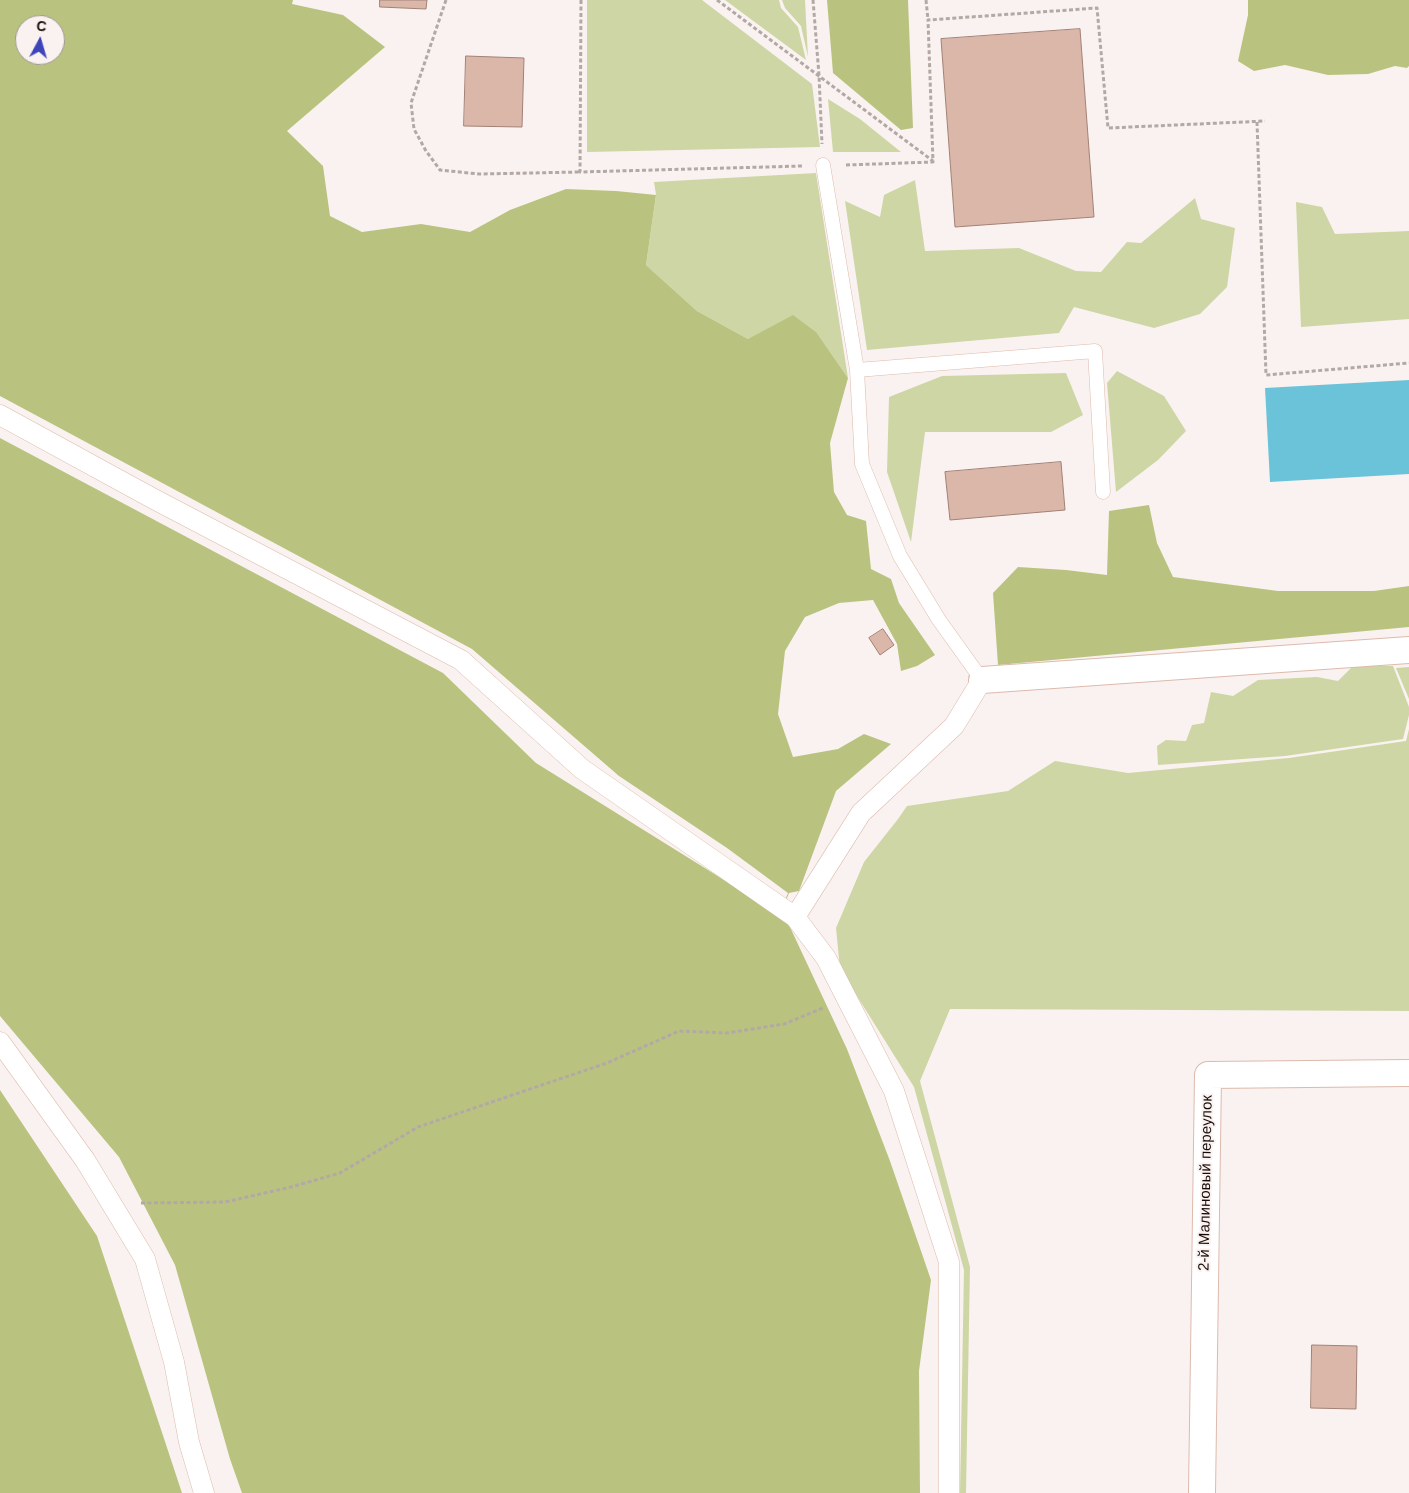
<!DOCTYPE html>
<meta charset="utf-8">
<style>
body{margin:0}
#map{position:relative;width:1409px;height:1493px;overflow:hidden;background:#faf2f0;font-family:Helvetica,sans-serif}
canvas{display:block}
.north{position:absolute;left:15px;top:15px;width:50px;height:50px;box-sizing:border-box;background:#faf2f0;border:1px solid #9f9693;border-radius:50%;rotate:6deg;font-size:14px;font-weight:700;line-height:20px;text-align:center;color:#170b07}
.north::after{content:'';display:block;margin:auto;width:18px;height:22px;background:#3d45b9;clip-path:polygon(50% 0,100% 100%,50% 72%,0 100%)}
</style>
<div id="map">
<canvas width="1409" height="1493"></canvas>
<div class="north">С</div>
</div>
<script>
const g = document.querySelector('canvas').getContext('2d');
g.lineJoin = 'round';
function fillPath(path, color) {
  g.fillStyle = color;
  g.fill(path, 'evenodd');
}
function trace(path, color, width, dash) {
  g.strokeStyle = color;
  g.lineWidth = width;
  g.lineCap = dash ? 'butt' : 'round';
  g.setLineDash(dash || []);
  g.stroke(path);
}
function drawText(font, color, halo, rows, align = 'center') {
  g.font = font + ' Helvetica,sans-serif';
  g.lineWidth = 4;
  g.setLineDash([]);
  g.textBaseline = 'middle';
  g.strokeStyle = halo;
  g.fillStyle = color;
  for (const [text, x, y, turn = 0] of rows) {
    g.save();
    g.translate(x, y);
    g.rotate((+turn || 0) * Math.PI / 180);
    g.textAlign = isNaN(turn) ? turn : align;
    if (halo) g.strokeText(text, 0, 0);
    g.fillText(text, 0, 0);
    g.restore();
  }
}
fillPath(new Path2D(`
 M587 0H702L812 84 820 147 587 152Z
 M725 0H779L781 8 798 27 806 60Z
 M782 0H805L808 57 801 26 785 8Z
 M828 99 860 119 901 152H833Z
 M816 173 848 378 817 333 748 339 697 311 646 265 656 195 654 182Z
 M915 180 925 251 1019 248 1076 271 1101 272 1127 242 1141 243 1195 198 1201 219 1235 228 1227 287 1200 314 1154 328 1074 307 1059 333 867 350 845 201 880 217 884 195Z
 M1296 202 1322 207 1335 234 1409 231V319L1301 327Z
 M1117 371 1164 396 1186 431 1158 460 1116 492 1107 383Z
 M1066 373 1083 415 1051 432H925L911 542 887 472 889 397 942 376Z
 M1354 665 1393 666 1409 707V715L1403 739 1285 756 1158 765 1157 746 1166 740 1186 741 1192 725 1204 723 1211 692 1233 696 1258 680 1317 677 1338 681Z
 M1409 667V699L1396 668Z
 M1409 729V1011L950 1009 920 1081 970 1267 966 1493H960L964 1270 914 1087 840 969 836 928 864 862 898 819 907 806 1008 791 1055 761 1128 773 1289 758 1406 741Z`), '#ced6a5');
fillPath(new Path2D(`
 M0 0H293L292 4 343 15 385 47 287 131 323 166 330 216 362 232 421 224 470 232 510 210 566 189 616 191 656 195 646 265 697 311 748 339 793 315 817 333 848 378 830 443 834 492 847 515 866 521 871 569 891 579 899 603 935 655 917 666 901 671 897 644 873 600 839 603 805 617 785 651 778 714 793 757 838 749 864 734 891 744 836 791 799 891 789 893 782 910 847 1049 890 1161 931 1280 919 1371 920 1493H242L230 1459 175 1265 119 1157 0 1016V438L443 673 536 763 761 903 780 912 788 893 727 848 619 776 472 649 0 396ZM25 25H55V55H25Z
 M827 0H908L913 128 901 130 833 73Z
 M1248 0H1409V66L1407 68 1395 66 1368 74 1328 75 1285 65 1254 71 1238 61 1248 15Z
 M1149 505 1157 543 1173 577 1278 591H1374L1409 586V627L998 665 993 593 1018 567 1066 570 1107 575 1109 511Z
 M0 1090 97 1236 182 1493H0Z`), '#b9c37f');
fillPath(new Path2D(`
 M1409 380V474L1270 482 1265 388Z`), '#6bc3da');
const building = new Path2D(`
 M380 0H427L426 9 380 7Z
 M1080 29 1094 217 955 227 941 39Z
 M466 56 524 58 522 127 464 126Z
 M1061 462 1065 510 950 520 945 472Z
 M883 629 894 645 880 655 869 638Z
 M1312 1345 1357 1346 1356 1409 1311 1408Z`);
fillPath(building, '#dbb7aa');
trace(building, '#a28175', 1);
const service = new Path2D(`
 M823 165 857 370 862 464 900 556 939 620 982 680
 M857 370 1095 351 1103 492`);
const pedestrian = new Path2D(`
 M0 415 152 498 461 660 582 769 795 917 826 958 894 1091 949 1262V1493
 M795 917 861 813 954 726 982 680
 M0 1042 85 1160 145 1259 174 1362 189 1442 204 1493`);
const minor = new Path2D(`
 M982 680 1409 650
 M1202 1493 1208 1075 1409 1073`);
trace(service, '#ddbaac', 15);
trace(pedestrian, '#ddbaac', 21);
trace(minor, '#ddbaac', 28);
trace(new Path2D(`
 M446 0 411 103 414 129 426 151 440 170 479 174 580 172
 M581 0 580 172 802 166
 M717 0 933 161
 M813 0 819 75 822 144
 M926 0 928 20
 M1257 122 1266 375 1409 363
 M846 165 933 162 928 20 1097 8 1108 128 1265 121
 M141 1203 225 1202 291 1187 340 1173 418 1127 607 1063 679 1031 727 1033 784 1024 823 1008`), '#b2a9a6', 3, [4, 2.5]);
trace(service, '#fff', 14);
trace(pedestrian, '#fff', 20);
trace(minor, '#fff', 26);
drawText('15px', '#170b07', '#faf2f0', [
 ["2-й Малиновый переулок",1206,1183,-89]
]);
</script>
